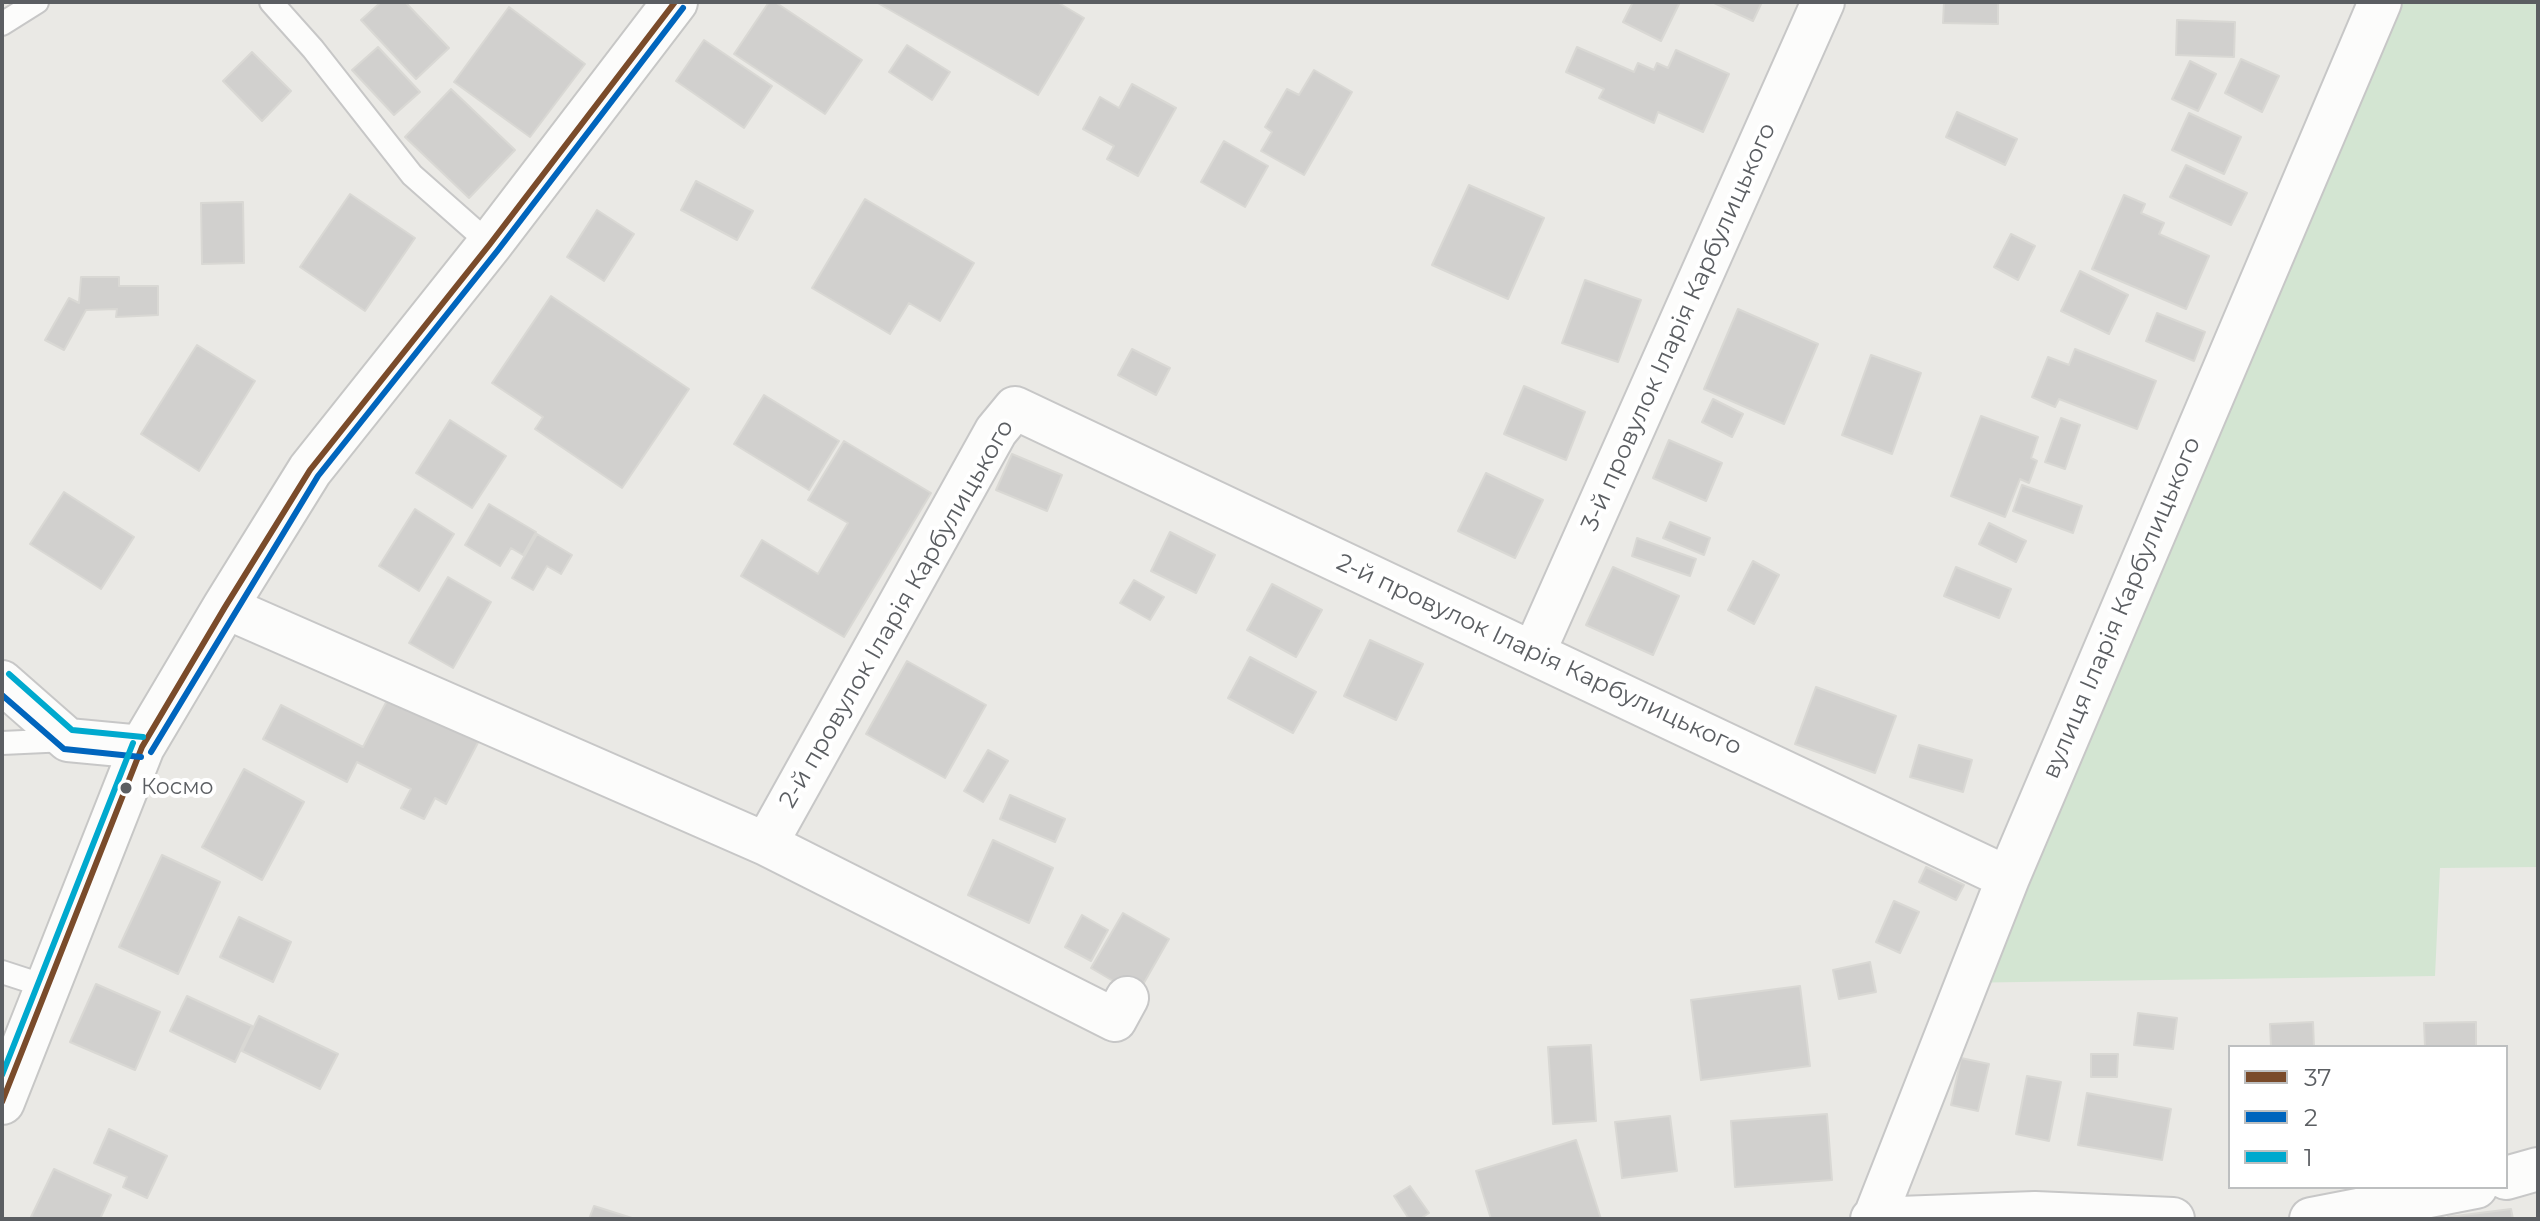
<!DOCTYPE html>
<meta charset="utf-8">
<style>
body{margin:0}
#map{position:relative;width:2540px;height:1221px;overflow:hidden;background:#eae9e5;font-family:Montserrat,sans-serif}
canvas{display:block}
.frame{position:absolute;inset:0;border:4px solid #5b5e62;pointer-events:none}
.legend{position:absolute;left:2228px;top:1045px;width:280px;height:144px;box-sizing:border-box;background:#fff;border:2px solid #bdbfc0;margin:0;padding:10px 14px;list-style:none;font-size:24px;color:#5b5e62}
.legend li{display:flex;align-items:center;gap:16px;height:40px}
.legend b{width:40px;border:2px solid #bdbfc0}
</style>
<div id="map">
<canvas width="2540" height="1221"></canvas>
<div class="frame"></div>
<ul class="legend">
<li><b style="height:10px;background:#7a4b2a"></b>37</li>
<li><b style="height:10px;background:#0065bd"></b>2</li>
<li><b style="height:10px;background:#00a9ce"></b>1</li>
</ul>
</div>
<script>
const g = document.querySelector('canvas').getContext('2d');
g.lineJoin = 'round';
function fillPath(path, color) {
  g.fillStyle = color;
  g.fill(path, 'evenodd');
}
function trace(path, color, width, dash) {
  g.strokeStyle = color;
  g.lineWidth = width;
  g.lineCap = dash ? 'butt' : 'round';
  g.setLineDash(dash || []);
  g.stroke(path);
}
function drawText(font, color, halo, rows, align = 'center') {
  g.font = font + ' Montserrat,sans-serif';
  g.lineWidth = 8;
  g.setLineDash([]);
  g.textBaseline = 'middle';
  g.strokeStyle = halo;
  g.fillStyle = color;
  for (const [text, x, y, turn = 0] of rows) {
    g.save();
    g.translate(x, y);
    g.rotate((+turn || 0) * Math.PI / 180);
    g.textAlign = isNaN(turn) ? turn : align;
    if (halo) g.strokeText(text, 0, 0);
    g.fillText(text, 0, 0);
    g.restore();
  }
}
fillPath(new Path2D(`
 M2362 2H2538V867L2440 868 2435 976 1953 983Z`), '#d3e5d2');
const building = new Path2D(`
 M381 2H405L449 48 416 79 361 20Z
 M769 2H775L862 60 825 114 734 54Z
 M876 2H1057L1084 18 1038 95Z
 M1633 2H1680L1661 41 1623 22Z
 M1712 2H1762L1753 21Z
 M1944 2H1998V24L1943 23Z
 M509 7 585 64 530 137 454 82Z
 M2177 20 2235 22 2234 57 2176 55Z
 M704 40 772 86 744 128 676 81Z
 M907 45 950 72 932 100 889 72Z
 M378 47 420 92 394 115 352 70Z
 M1577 47 1634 72 1638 63 1654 70 1657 63 1668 68 1676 50 1729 74 1703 132 1658 112 1654 123 1599 98 1604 89 1566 72Z
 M252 52 291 91 262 121 223 81Z
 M2241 59 2279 76 2262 112 2225 93Z
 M2190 61 2216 74 2198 111 2172 99Z
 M1314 70 1352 92 1304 175 1261 151 1272 132 1265 127 1287 89 1299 95Z
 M1132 84 1176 108 1138 176 1107 159 1114 146 1083 129 1100 97 1119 108Z
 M451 89 515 150 469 198 405 137Z
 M1957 112 2017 139 2005 165 1946 137Z
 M2189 113 2241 137 2224 174 2172 150Z
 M1224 141 1268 166 1245 207 1201 182Z
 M2186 165 2247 193 2231 225 2170 197Z
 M696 181 753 211 737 240 681 210Z
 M1469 185 1544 218 1508 299 1432 265Z
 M350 194 415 238 365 311 300 267Z
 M2124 195 2145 204 2141 213 2164 223 2159 234 2209 256 2186 309 2092 269Z
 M865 199 974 263 940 321 909 303 890 334 812 288Z
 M243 202 244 263 202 264 201 203Z
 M597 210 634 234 604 281 567 257Z
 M2011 234 2035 246 2018 280 1994 267Z
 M2080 271 2128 295 2109 334 2061 311Z
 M81 277H119V286H158V315L116 317 117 309 86 310 64 350 45 340 69 298 79 303Z
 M1585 280 1641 300 1618 362 1562 343Z
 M551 296 689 389 622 488 535 429 543 417 492 383Z
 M1738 309 1818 344 1784 424 1704 389Z
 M2157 313 2205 332 2194 361 2146 341Z
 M197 345 255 381 199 471 141 434Z
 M1132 349 1170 368 1156 395 1118 375Z
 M2075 349 2156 381 2137 429 2059 399 2055 407 2032 397 2048 357 2069 365Z
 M1871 355 1921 373 1892 454 1842 435Z
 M1524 386 1585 412 1566 460 1504 434Z
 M764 395 839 441 809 490 734 444Z
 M1713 399 1743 414 1732 437 1702 422Z
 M1981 416 2038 437 2031 458 2037 461 2029 483 2020 479 2005 517 1951 496Z
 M2061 418 2080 425 2065 469 2045 462Z
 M450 420 506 456 472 508 416 473Z
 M1669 440 1722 463 1706 501 1653 478Z
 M844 441 931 493 844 637 741 576 762 540 818 574 848 523 808 500Z
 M1012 454 1062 475 1047 511 996 490Z
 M1486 473 1543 500 1515 558 1458 531Z
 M2022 485 2082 506 2073 533 2013 511Z
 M64 492 134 537 101 589 30 544Z
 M489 504 536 532 523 555 511 548 500 566 465 545Z
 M415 509 454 534 419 591 379 566Z
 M1670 522 1710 538 1704 555 1663 538Z
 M1989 523 2026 541 2016 562 1979 544Z
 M1170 532 1215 555 1196 593 1151 571Z
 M537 534 572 555 561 574 547 566 533 590 512 578Z
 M1637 538 1696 559 1690 576 1632 556Z
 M1753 561 1779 575 1754 624 1728 610Z
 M1613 567 1679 596 1653 655 1586 625Z
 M1956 567 2011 589 1999 618 1944 596Z
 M448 577 491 602 453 668 409 643Z
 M1134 580 1164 597 1150 620 1120 603Z
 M1272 584 1322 610 1296 657 1247 630Z
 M1370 640 1423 664 1396 720 1344 696Z
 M1250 657 1316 692 1293 733 1228 698Z
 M907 661 986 705 945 778 866 734Z
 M394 687 483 733 446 804 435 798 424 819 401 808 411 789 357 762 347 782 263 739 281 705 363 747Z
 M1816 687 1896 716 1875 773 1795 744Z
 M1919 745 1972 760 1963 792 1910 777Z
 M988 750 1008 761 983 802 964 791Z
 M244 769 304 802 262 880 202 847Z
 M1010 795 1065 819 1055 842 1000 819Z
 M993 840 1053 868 1029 923 968 895Z
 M162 855 220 882 178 974 119 947Z
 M1926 867 1964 885 1956 900 1919 882Z
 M1894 901 1919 912 1900 953 1876 942Z
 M1123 913 1169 939 1137 995 1091 968Z
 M1082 915 1108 930 1091 961 1065 947Z
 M239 917 291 942 273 982 220 957Z
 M1870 962 1876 992 1839 999 1833 970Z
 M96 984 160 1012 135 1070 70 1042Z
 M1800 986 1810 1066 1701 1080 1691 1000Z
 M187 996 252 1026 235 1062 170 1031Z
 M2138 1013 2177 1018 2173 1049 2134 1045Z
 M259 1016 338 1054 320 1089 242 1051Z
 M2313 1022 2314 1047H2271L2270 1024Z
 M2476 1022V1047H2425L2424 1023Z
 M1591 1045 1596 1121 1553 1124 1548 1047Z
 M2091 1054H2118L2117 1077H2091Z
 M1961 1058 1989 1064 1978 1111 1951 1105Z
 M2027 1076 2061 1082 2049 1141 2016 1134Z
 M2087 1093 2171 1109 2162 1160 2078 1145Z
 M1827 1114 1832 1180 1735 1187 1731 1121Z
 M1670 1116 1677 1171 1622 1178 1615 1122Z
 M109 1129 167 1156 147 1198 123 1187 127 1177 94 1163Z
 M1576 1140 1601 1219H1491L1476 1171Z
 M54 1169 111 1195 100 1219H36L31 1217Z
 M1410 1186 1429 1213 1420 1219H1409L1394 1196Z
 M594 1206 635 1219H589Z
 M2511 1209 2513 1219H2448V1217Z`);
fillPath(building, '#d1d0ce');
trace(building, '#d9d8d4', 2);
const service = new Path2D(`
 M271 2 313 49 412 175 490 244
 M2 24 37 2
 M2 743 67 740
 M2 972 48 987`);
const minor = new Path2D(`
 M225 607 766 844 996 431 1015 408 2008 878
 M1534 652 1823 2
 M2 682 68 740 142 747
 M766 844 1115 1020 1127 998
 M2506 1178 2538 1169
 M1872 1219 2035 1213 2173 1219
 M1874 1219 2008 878 2380 2
 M2311 1219 2476 1187`);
const secondary = new Path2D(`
 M2 1102 142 747 225 607 310 470 490 244 675 2`);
trace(service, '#c7c7c7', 26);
trace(minor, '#c7c7c7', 46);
trace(secondary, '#c7c7c6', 48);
trace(service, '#fcfcfb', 22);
trace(minor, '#fcfcfb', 42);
trace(secondary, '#fcfcfb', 44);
trace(new Path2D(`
 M2 1102 142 747 225 607 310 470 490 244 675 2`), '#7a4b2a', 6);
trace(new Path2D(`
 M2 695 64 749 141 757
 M151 752 318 476 498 250 683 8`), '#0065bd', 6);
trace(new Path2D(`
 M9 674 72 730 143 737
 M2 1075 133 743`), '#00a9ce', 6);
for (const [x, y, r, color] of [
 [126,788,7,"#5b5e62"]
]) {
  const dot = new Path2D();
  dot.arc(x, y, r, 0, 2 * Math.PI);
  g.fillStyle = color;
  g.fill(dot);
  trace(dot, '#fff', 3);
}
drawText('22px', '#5b5e62', '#fff', [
 ["Космо",141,788]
], 'left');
drawText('24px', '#5b5e62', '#fff', [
 ["3-й провулок Іларія Карбулицького",1679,327,-66],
 ["вулиця Іларія Карбулицького",2122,608,-67],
 ["2-й провулок Іларія Карбулицького",897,614,-60],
 ["2-й провулок Іларія Карбулицького",1539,655,25]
]);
</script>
